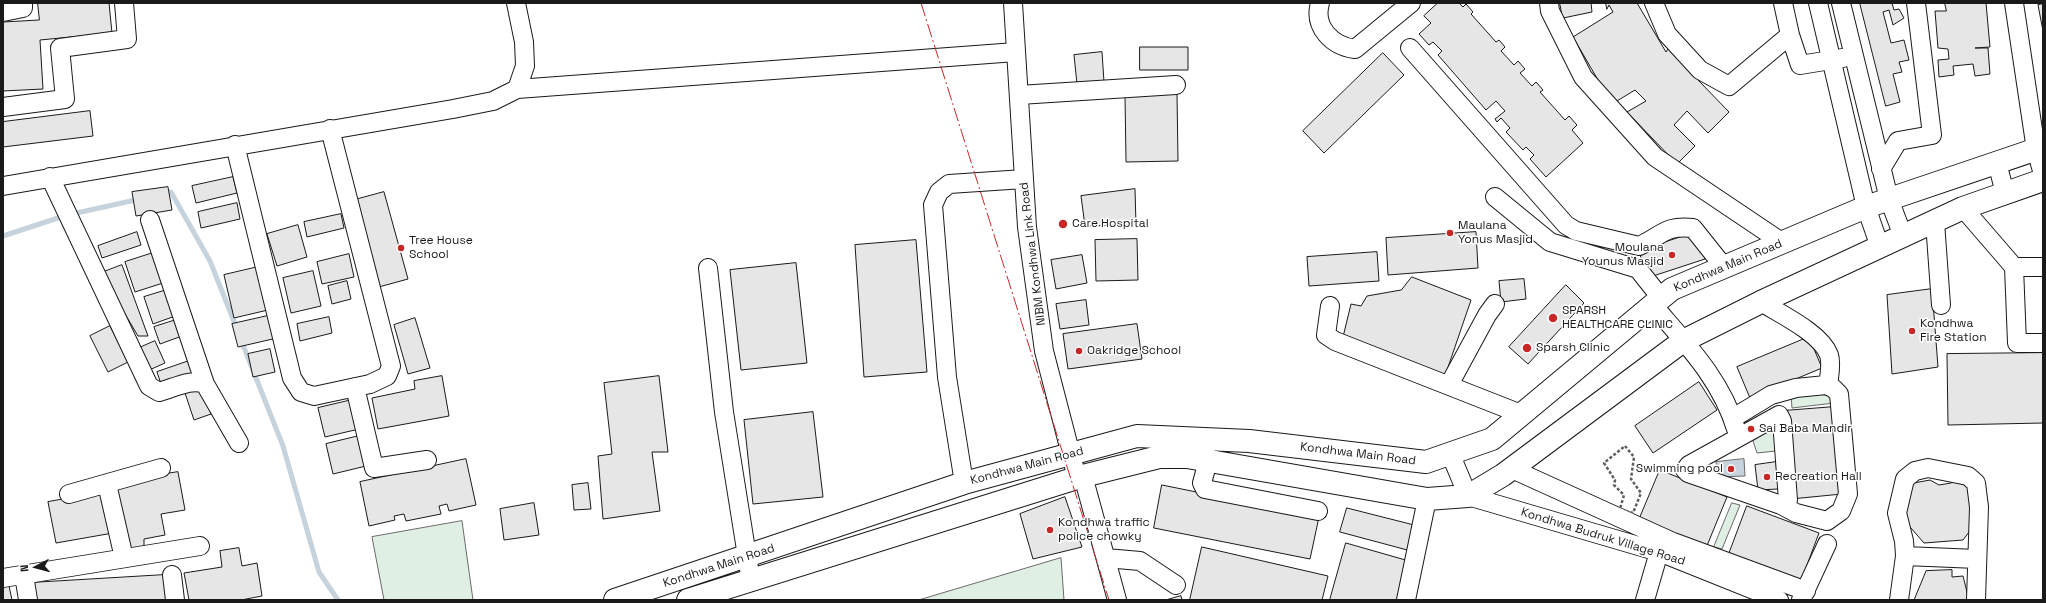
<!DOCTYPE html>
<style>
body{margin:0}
#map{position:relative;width:2046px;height:603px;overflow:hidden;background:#fff;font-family:"Space Grotesk",sans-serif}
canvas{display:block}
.frame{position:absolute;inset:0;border:4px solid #1a1a1a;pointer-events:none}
.north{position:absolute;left:16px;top:547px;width:40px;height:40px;-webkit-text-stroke:3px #fff;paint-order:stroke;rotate:264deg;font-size:11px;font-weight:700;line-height:16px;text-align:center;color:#1a1a1a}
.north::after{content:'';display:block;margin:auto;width:14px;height:18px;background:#1a1a1a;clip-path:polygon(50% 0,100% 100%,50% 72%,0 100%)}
</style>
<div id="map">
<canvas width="2046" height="603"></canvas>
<div class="frame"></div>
<div class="north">N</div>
</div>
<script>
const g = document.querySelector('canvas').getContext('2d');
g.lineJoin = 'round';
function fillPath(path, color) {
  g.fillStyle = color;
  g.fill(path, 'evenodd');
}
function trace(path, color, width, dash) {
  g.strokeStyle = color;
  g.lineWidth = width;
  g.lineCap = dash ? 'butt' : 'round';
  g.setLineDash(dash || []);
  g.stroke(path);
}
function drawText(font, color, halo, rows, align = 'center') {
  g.font = font + ' "Space Grotesk",sans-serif';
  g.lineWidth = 3;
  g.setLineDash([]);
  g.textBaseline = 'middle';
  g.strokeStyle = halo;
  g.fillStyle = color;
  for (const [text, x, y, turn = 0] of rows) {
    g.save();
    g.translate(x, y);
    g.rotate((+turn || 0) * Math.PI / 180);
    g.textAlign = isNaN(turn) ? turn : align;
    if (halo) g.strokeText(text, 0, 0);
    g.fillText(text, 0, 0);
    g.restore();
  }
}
const green = new Path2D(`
 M1833 377 1834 403 1792 408 1791 395Z
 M1775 427 1776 451 1757 453 1753 441Z
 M1732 503 1740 505 1722 549 1714 547Z
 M462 521 473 600H384L372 537Z
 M1061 558 1064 600H919Z`);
fillPath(green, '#e0efe3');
trace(green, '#6a6a6a', 1);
const water = new Path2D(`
 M1744 459 1745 476 1718 477 1716 462Z`);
fillPath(water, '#c6d2dc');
trace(water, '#6a6a6a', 1);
trace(new Path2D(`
 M163 193 171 192 210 261 237 329
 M72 214 140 199
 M3 236 64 216
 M241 340 283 446 319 572 338 600`), '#c6d2dc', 5);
const building = new Path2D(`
 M38 3H109L112 33 40 40 43 89 3 91V22L39 20Z
 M1438 3H1459L1463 7 1466 4 1473 12 1471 14 1496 42 1499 40 1505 47 1501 51 1514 65 1518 61 1525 69 1520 73 1532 86 1536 82 1543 90 1540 92 1565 120 1569 116 1577 125 1572 130 1583 143 1546 177 1530 159 1534 155 1526 147 1523 150 1506 132 1510 128 1501 118 1497 122 1495 119 1505 111 1496 101 1486 110 1438 55 1442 51 1433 42 1429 45 1419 34 1431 23 1424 16Z
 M1560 3H1591L1592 12 1563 18Z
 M1606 3H1637L1666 52 1668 49 1729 112 1708 133 1687 111 1674 125 1695 146 1677 164 1627 112 1646 101 1635 90 1612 104 1573 37 1613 12 1609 5 1607 9Z
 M1860 3H1892L1894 10 1899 9 1904 18 1893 25 1889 10 1883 12 1891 43 1904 40 1909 60 1899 62 1902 72 1893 74 1900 102 1886 106Z
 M1945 3H1986L1990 47 1975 48H1988L1990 74 1975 76 1973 64 1953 66 1954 75 1939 77 1938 60 1949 59 1948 49 1938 48 1935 11H1946Z
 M2043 4V31L2038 5Z
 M1140 47H1188V70H1140Z
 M1102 52 1104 82 1077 84 1074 55Z
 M1383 53 1404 75 1324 153 1303 131Z
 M1177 94 1178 161 1126 162 1125 95Z
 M90 111 93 136 3 147V122Z
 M233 177 237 193 196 203 192 186Z
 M168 187 172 210 136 216 132 192Z
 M1135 189 1136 225 1085 226 1081 196Z
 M384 192 408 279 375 288 351 201Z
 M237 203 240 219 201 228 198 212Z
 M341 214 344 228 307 237 304 222Z
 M298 225 307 257 277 266 267 234Z
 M137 232 141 245 102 258 98 246Z
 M1476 232 1478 268 1388 275 1386 238Z
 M1696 232 1705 259 1647 278 1639 251Z
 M1137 239 1138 280 1096 281 1095 240Z
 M916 240 927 372 864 377 855 245Z
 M1377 252 1379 281 1309 286 1307 257Z
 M153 253 163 283 135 292 125 262Z
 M349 254 354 277 322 284 317 262Z
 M1082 255 1087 283 1056 289 1051 260Z
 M796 263 807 363 741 370 730 270Z
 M122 265 148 336H138L101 273Z
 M258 267 268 310 234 318 224 275Z
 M313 271 321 306 291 313 283 278Z
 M1412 277 1471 300 1444 379 1343 337 1351 304 1361 306 1367 296 1401 290Z
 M1524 279 1526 299 1501 302 1499 281Z
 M347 281 351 299 332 304 328 286Z
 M1566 285 1584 303 1528 364 1509 347Z
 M170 289 178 315 153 324 144 297Z
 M1932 289 1938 367 1892 374 1887 295Z
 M1086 300 1089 325 1060 329 1056 304Z
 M272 315 277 338 238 347 232 324Z
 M329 317 332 333 300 341 297 324Z
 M415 318 430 368 408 374 394 325Z
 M176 320 182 336 160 344 154 327Z
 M1137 324 1142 359 1068 369 1063 334Z
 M110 326 128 362 108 372 90 336Z
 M1809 337 1822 368 1750 398 1737 367Z
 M155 341 165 363 147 371 137 349Z
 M270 349 275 372 253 377 248 354Z
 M2043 353V423L1948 425 1947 354Z
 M192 360 197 375 162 387 157 372Z
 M442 376 449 416 378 429 372 398 415 389 414 381Z
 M659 376 668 452H652L660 511 603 519 598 456 612 454 604 383Z
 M1699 382 1717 410 1653 453 1635 426Z
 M203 387 211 414 194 420 185 393Z
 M352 400 359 429 325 437 318 408Z
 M1834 407 1842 494 1791 499 1783 411Z
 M813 412 823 497 753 504 744 420Z
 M359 436 366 466 333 474 326 444Z
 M466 459 476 505 449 511 447 504 439 506 441 514 406 521 404 514 394 516 395 520 369 526 360 482Z
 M1776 462 1778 489 1758 490 1755 465Z
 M1660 470 1727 497 1706 548 1639 520Z
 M178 472 185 510 161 514 165 535 144 539V548L124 551 111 483Z
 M1953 479 1967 486 1973 498 1975 524 1963 540 1924 543 1904 520 1908 484 1930 480 1939 485 1951 483Z
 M588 483 591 509 574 510 572 485Z
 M1162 485 1319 517 1310 559 1154 528Z
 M105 492 113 533 56 543 48 502Z
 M1065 497 1082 547 1033 559 1020 514Z
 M534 503 539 535 504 540 500 509Z
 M1747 506 1819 533 1801 581 1729 554Z
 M1347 508 1418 526 1411 551 1340 532Z
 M1346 543 1409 561 1398 600H1330Z
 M1202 547 1328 576 1322 600H1190Z
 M239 548 242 566 257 563 262 596 241 600H189L184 573 222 567 220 551Z
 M1952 570V577L1963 576 1969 600H1914L1926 571Z
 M164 575 168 600H31L29 583Z
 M8 581 12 600H3V582Z
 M1181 596 1182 600H1166Z`);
fillPath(building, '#e6e6e6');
trace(building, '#1a1a1a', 1);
const minor = new Path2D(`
 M516 3 524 42 525 66 517 89
 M1013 3 1027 227 1044 351 1077 478
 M1320 3C1313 27 1332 46 1355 49L1411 3
 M1549 3 1550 11 1583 77 1655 157 1783 243
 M1654 3 1667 34 1700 70 1729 86 1790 35
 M1783 3 1790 35 1800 65 1843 58
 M1818 3 1866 207 1880 247
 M1841 3 1889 199 1903 236
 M2014 3 2036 150 2043 174
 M3 12 23 8V3
 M1410 48 1566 225 1576 231 1639 246C1662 236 1664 225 1693 228L1724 267
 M1019 95 1176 85
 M3 107 65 99 60 48 127 39 124 3
 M235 145 292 378 301 392 314 396 370 384 387 376 391 366 330 129
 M1997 163 2005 193
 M1881 169 1898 141 1932 135 1916 3
 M50 177 149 386 159 392C174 388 191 378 205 384L239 443
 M3 186 453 109 493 101 517 89 1016 52
 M1495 197 1550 242 1638 269 1661 298
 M1963 208 2014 267H2043
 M150 220 205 384
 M1935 222 1941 305
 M2014 267 2017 343H2043
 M708 268 724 412 751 581
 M1761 302C1780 314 1821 333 1829 355 1832 364 1829 377 1828 386
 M1653 305C1686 344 1721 379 1736 429
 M1330 306 1326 335 1335 341 1521 414
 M1449 385 1487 315 1495 304
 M355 387 374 468 427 460
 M1779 415 1782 421 1788 500 1786 504 1781 505 1688 473 1685 470 1689 465Z
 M1733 418 1771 395 1796 388 1826 385 1833 388 1839 394 1848 494 1841 511 1827 521 1796 513 1781 505
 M1450 453 1468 496 1659 552 1779 600
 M1208 461 1202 483 1205 489 1318 511
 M1512 469 1673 542 1806 591
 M1083 476 1117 600
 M964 483 947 377 933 205 939 192 949 184 1024 179
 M107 484 124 558
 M69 494 161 468
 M1905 556 1977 559
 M1106 558 1140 561 1176 585
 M24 575 28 600
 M172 575 175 600
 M3 578 200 546
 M1406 600 1427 499
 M1645 600 1659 552
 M1801 600 1827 544
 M1899 600 1905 556 1904 541 1897 513 1905 479 1915 471 1928 468 1968 476 1976 483 1979 507 1976 600`);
const major = new Path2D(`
 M615 600 964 483 1137 436 1249 441 1426 462 1492 439 1672 289 1866 207 2043 147
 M688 600 1083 476 1159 457H1187L1427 499 1468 496 1503 475 1683 341 1761 302 1963 208 2043 180`);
trace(minor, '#1a1a1a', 20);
trace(major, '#1a1a1a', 24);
trace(new Path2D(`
 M1625 446 1634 457 1631 479 1641 493 1633 513 1620 509 1624 495 1614 485 1615 480 1604 463Z`), '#5f5f5f', 2.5, [3, 2]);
trace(minor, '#fff', 18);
trace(major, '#fff', 22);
trace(new Path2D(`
 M921 3 1109 600`), '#c62828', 1, [14, 3, 2, 3]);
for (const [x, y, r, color] of [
 [1063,224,5,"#c62828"],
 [1450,233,4,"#c62828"],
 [401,248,4,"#c62828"],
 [1672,255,4,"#c62828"],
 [1553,318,5,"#c62828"],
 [1912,331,4,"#c62828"],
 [1527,348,5,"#c62828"],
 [1079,351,4,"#c62828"],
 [1751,429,4,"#c62828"],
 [1731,469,4,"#c62828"],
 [1767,477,4,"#c62828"],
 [1050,530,4,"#c62828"]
]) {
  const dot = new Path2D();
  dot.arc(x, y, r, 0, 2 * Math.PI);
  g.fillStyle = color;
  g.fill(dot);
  trace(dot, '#fff', 1.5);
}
drawText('12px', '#1a1a1a', '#fff', [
 ["Care Hospital",1072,224],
 ["Maulana",1458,226],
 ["Yonus Masjid",1458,240],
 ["Tree House",409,241],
 ["School",409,255],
 ["Moulana",1664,248,"right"],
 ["Younus Masjid",1664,262,"right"],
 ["SPARSH",1562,311],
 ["HEALTHCARE CLINIC",1562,325],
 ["Kondhwa",1920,324],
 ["Fire Station",1920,338],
 ["Sparsh Clinic",1536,348],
 ["Oakridge School",1087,351],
 ["Sai Baba Mandir",1759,429],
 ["Swimming pool",1723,469,"right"],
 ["Recreation Hall",1775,477],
 ["Kondhwa traffic",1058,523],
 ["police chowky",1058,537]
], 'left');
drawText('12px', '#1a1a1a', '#fff', [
 ["NIBM Kondhwa Link Road",1033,254,-97],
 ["Kondhwa Main Road",1728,266,-23],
 ["Kondhwa Main Road",1358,454,7],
 ["Kondhwa Main Road",1027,466,-15],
 ["Kondhwa Budruk Village Road",1603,537,17],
 ["Kondhwa Main Road",719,566,-18]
]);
</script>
